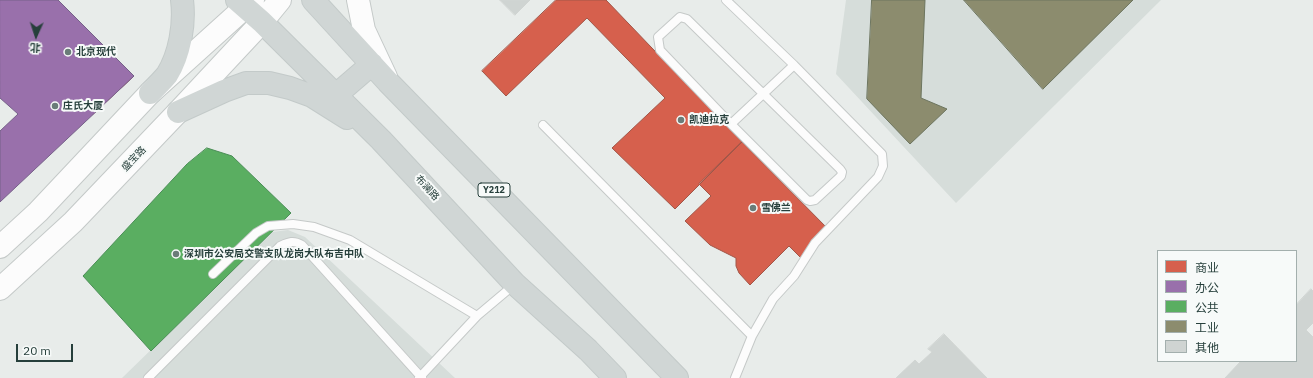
<!DOCTYPE html>
<meta charset="utf-8">
<style>
body{margin:0}
#map{position:relative;width:1313px;height:378px;overflow:hidden;background:#e8ecea;font-family:"IBM Plex Sans","Noto Sans SC",sans-serif}
canvas{display:block}
.legend{position:absolute;left:1157px;top:250px;width:140px;height:112px;box-sizing:border-box;background:#f7faf9;border:1px solid #a3afad;margin:0;padding:5px 7px;list-style:none;font-size:12px;color:#263f3b}
.legend li{display:flex;align-items:center;gap:8px;height:20px}
.legend b{width:20px;border:1px solid #a3afad}
.north{position:absolute;left:16px;top:16px;width:40px;height:40px;-webkit-text-stroke:3px #f7faf9;paint-order:stroke;rotate:183deg;font-size:11px;font-weight:700;line-height:16px;text-align:center;color:#263f3b}
.north::after{content:'';display:block;margin:auto;width:14px;height:18px;background:#263f3b;clip-path:polygon(50% 0,100% 100%,50% 72%,0 100%)}
.scale{position:absolute;left:16px;top:344px;width:57px;height:18px;box-sizing:border-box;border:2px solid #263f3b;border-top:0;padding-left:5px;font-size:12px;line-height:14px;white-space:nowrap;color:#263f3b;-webkit-text-stroke:3px #f7faf9;paint-order:stroke}
</style>
<div id="map">
<canvas width="1313" height="378"></canvas>
<ul class="legend">
<li><b style="height:11px;background:#d6604d"></b>商业</li>
<li><b style="height:11px;background:#9970ab"></b>办公</li>
<li><b style="height:11px;background:#5aae61"></b>公共</li>
<li><b style="height:11px;background:#8c8c6e"></b>工业</li>
<li><b style="height:11px;background:#cfd4d2"></b>其他</li>
</ul>
<div class="north">北</div>
<div class="scale">20 m</div>
</div>
<script>
const g = document.querySelector('canvas').getContext('2d');
g.lineJoin = 'round';
function fillPath(path, color) {
  g.fillStyle = color;
  g.fill(path, 'evenodd');
}
function trace(path, color, width, dash) {
  g.strokeStyle = color;
  g.lineWidth = width;
  g.lineCap = dash ? 'butt' : 'round';
  g.setLineDash(dash || []);
  g.stroke(path);
}
function drawText(font, color, halo, rows, align = 'center') {
  g.font = font + ' "IBM Plex Sans","Noto Sans SC",sans-serif';
  g.lineWidth = 4;
  g.setLineDash([]);
  g.textBaseline = 'middle';
  g.strokeStyle = halo;
  g.fillStyle = color;
  for (const [text, x, y, turn = 0] of rows) {
    g.save();
    g.translate(x, y);
    g.rotate((+turn || 0) * Math.PI / 180);
    g.textAlign = isNaN(turn) ? turn : align;
    if (halo) g.strokeText(text, 0, 0);
    g.fillText(text, 0, 0);
    g.restore();
  }
}
fillPath(new Path2D(`
 M846 0H1161L956 203 836 74Z
 M288 230 305 237 455 378H122L272 232Z`), '#d6ddda');
const shops = new Path2D(`
 M556 0H606L742 142 675 209 612 148 665 98 587 18 506 96 482 71Z
 M62 4 134 76 92 115 0 27V25Z
 M742 142 831 232 803 260 789 246 750 285 739 273 736 266V258L710 245 685 221 711 196 699 184Z`);
fillPath(shops, '#d6604d');
trace(shops, '#a15648', 1);
const offices = new Path2D(`
 M0 0H58L134 76 0 202V131L18 114 0 98Z`);
fillPath(offices, '#9970ab');
trace(offices, '#766189', 1);
const public = new Path2D(`
 M207 148 232 156 291 213 151 351 83 276 187 164Z`);
fillPath(public, '#5aae61');
trace(public, '#4a8d56', 1);
const industry = new Path2D(`
 M872 0H925L921 98 947 109 910 144 867 99Z
 M964 0H1133L1043 89Z`);
fillPath(industry, '#8c8c6e');
trace(industry, '#6d755f', 1);
const building = new Path2D(`
 M500 0H530L515 15Z
 M1311 289 1313 291V323L1306 330 1313 337V378H1225L1241 361H1296V305Z
 M944 334 987 378H896L915 360 919 364 932 352 928 349Z`);
fillPath(building, '#cfd4d2');
trace(building, '#d1d5d3', 1);
const lane = new Path2D(`
 M726 0 794 65 882 154 883 166 878 177 815 243 794 276 773 299 752 336
 M731 124 660 50 658 37 680 17 687 19 840 169 842 172 841 176 815 200 810 201 807 200 731 124 794 65
 M543 125 752 336 735 378
 M213 274 256 233 268 226 293 224 314 227 350 240 477 316
 M148 378 280 246C289 242 293 240 302 245L422 378
 M419 378 477 316 515 284`);
const secondary = new Path2D(`
 M358 0 364 30 386 77
 M0 247 38 212 150 93 253 0
 M0 289 73 222 178 112 262 22 280 0`);
const primary = new Path2D(`
 M237 0 262 22 381 140 515 284 588 350 615 378
 M313 0 388 82 677 378
 M150 93C156 87 162 81 167 75 180 54 185 24 182 0
 M336 95 372 64
 M178 112 224 91 246 83H269L290 88 312 96 347 118`);
trace(lane, '#c5c9c8', 10);
trace(secondary, '#c4c9c8', 24);
trace(primary, '#c3cac9', 24);
trace(lane, '#fcfcfc', 8);
trace(secondary, '#fcfcfc', 22);
trace(primary, '#d0d6d5', 22);
for (const [x, y, r, color] of [
 [68,52,4,"#6a7c78"],
 [55,106,4,"#6a7c78"],
 [681,120,4,"#6a7c78"],
 [753,208,4,"#6a7c78"],
 [176,254,4,"#6a7c78"]
]) {
  const dot = new Path2D();
  dot.arc(x, y, r, 0, 2 * Math.PI);
  g.fillStyle = color;
  g.fill(dot);
  trace(dot, '#f7faf9', 1.5);
}
for (const [x, y, w] of [
 [494,190,32]
]) {
  const box = new Path2D();
  box.roundRect(x - w / 2, y - 7, w, 14, 3);
  g.fillStyle = '#f7faf9';
  g.fill(box);
  trace(box, '#263f3b', 1);
}
drawText('bold 9px', '#263f3b', null, [
 ["Y212",494,190]
]);
drawText('bold 10px', '#263f3b', '#f7faf9', [
 ["北京现代",76,52],
 ["庄氏大厦",63,106],
 ["凯迪拉克",689,120],
 ["雪佛兰",761,208],
 ["深圳市公安局交警支队龙岗大队布吉中队",184,254]
], 'left');
drawText('10px', '#263f3b', '#f7faf9', [
 ["盛宝路",134,159,-46],
 ["布澜路",427,188,47]
]);
</script>
